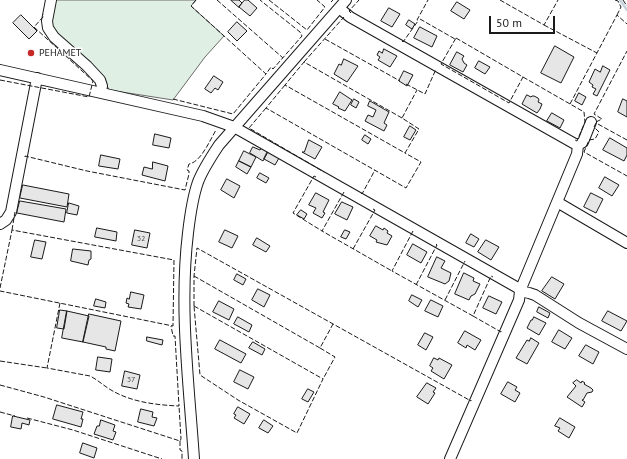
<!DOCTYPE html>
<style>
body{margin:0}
#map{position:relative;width:627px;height:459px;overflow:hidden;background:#fff;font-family:"PT Sans",sans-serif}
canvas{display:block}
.scale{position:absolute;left:489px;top:16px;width:66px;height:18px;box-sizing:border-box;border:2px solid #1a1a1a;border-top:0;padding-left:5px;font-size:12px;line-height:14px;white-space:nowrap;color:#1a1a1a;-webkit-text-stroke:3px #fff;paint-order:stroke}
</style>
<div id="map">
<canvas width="627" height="459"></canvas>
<div class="scale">50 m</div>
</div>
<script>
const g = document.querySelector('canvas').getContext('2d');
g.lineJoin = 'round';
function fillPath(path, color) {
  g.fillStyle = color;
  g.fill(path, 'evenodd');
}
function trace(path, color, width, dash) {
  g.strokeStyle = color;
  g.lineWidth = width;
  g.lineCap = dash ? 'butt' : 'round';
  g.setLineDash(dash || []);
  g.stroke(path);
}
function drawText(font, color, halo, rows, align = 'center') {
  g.font = font + ' "PT Sans",sans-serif';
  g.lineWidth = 3;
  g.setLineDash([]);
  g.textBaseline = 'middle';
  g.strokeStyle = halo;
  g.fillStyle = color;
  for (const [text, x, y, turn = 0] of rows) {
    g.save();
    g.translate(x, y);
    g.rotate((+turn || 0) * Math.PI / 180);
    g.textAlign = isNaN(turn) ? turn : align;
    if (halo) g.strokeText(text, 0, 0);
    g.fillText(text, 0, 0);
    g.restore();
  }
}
const green = new Path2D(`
 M55 0H196L191 6 224 36 205 57 173 100 109 90 104 79 57 34 51 23Z`);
fillPath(green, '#e0efe3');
trace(green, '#6a6a6a', 1);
trace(new Path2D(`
 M620 0 627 10`), '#c6d2dc', 2.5);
const building = new Path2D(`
 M231 0H239L242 3 239 7Z
 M245 0H248L257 8 250 16 239 7Z
 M457 2 470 10 464 19 451 11Z
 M389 8 400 14 392 27 381 21Z
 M21 15 37 31 29 39 13 23Z
 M409 20 415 24 412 29 406 25Z
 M237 22 247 31 237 41 228 32Z
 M420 27 437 36 432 47 414 38Z
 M555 46 574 57 561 83 541 73Z
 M384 49 397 56 390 67 378 60 380 57 377 55 379 51 382 53Z
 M457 52 464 56 462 59 464 63 467 65 463 72 450 65Z
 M344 59 358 66 347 82 334 74 339 64 341 65Z
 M479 61 490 67 485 74 475 68Z
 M603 66 610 70 597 96 593 94 596 89 592 87 593 85 589 82 595 69 600 72Z
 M404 71 413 75 407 86 399 81Z
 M214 76 223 82 218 90 215 88 211 93 205 89Z
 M340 92 352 100 345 111 338 108 339 107 333 104Z
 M579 93 586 97 582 105 575 101Z
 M527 95 531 97 532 96H534L538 98 539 100 538 102 542 104 540 109 537 113 522 104 524 100Z
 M354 99 359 102 356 108 351 105Z
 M623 99 627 101V117L618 112Z
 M370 101 389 112 384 123 387 125 384 131 365 121 368 115 373 117 376 110 368 106Z
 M552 113 564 120 560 128 547 121Z
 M410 126 416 130 410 140 404 137Z
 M155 134 171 138 169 148 153 145Z
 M365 135 371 139 368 144 362 140Z
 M610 138 627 148V155L624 161 603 150Z
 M309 140 322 147 315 159 302 152H304Z
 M253 147 260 150 262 147 269 150 263 161 250 153Z
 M244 151 256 157 251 167 239 161Z
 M268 151 279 158 275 165 264 159Z
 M101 155 120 159 118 169 99 166Z
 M239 161 251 167 247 174 236 167Z
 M153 162 168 166 165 181 142 175 144 167 152 169Z
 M260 173 269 178 266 183 257 178Z
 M605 177 619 185 612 196 599 188Z
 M227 179 240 186 234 198 221 190Z
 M23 185 69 194 67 207 20 198Z
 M316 193 329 200 323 212 325 213 322 218 313 213 316 208 309 205Z
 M591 193 603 199 596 213 584 207Z
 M20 201 66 209 64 222 17 213Z
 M342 202 353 207 347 220 335 214Z
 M69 203 79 206 77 215 67 213Z
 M301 210 307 214 304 219 297 215Z
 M376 226 383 230 384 228 388 231 387 233 392 236 387 245 376 242 377 240 370 236Z
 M97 228 117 232 116 241 95 237Z
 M135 230 150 233 147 248 132 245Z
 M225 230 238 236 232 248 219 242Z
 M345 230 350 232 346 239 341 237Z
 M471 234 479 239 474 247 466 243Z
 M257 238 270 246 266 252 253 245Z
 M35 240 46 242 42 259 31 257Z
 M486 240 499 247 491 260 478 252Z
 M413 244 427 252 421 263 407 255Z
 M73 249 91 251V259L89 260 88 265 71 261Z
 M437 257 445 261 441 268 451 273 449 281 445 284 428 277Z
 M464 273 474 278 473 281 480 284 475 294 471 296 469 300 455 294Z
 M237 274 246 279 243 285 234 280Z
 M552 277 564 284 555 299 542 291Z
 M258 289 270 295 264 307 252 300Z
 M131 292 144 295 141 309 128 307 129 304 126 303 127 298 129 299Z
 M412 295 422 300 418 307 409 301Z
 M489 296 502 302 496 314 483 308Z
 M96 299 106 302 105 308 94 306Z
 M431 300 443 306 438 317 425 311Z
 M219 301 234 309 229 320 213 312Z
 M539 307 550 313 548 318 537 312Z
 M60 310 67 311 64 329 57 328Z
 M67 311 89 316 83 342 62 338Z
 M608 311 627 321 621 331 602 321Z
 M89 314 121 321 115 351 106 349V347L83 342Z
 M238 317 252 325 249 332 234 324Z
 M534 317 546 323 539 335 527 328 531 320H532Z
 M559 330 572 338 565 349 552 342Z
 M465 331 481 340 475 350 467 345 466 348 458 343Z
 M425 333 433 337 426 350 418 345Z
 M147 337 163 340 162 345 147 341Z
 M531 338 539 343 527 364 516 358 527 340 529 341Z
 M220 340 246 354 241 363 215 349Z
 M253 342 265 349 262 355 249 348Z
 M586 345 599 352 593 364 579 356Z
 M98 357 112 359 110 372 96 370Z
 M434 358 438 360 439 358 452 365 444 379 431 371 433 368 430 366Z
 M240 370 254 377 248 389 234 382Z
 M125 371 140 375 137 389 122 386Z
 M577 380 581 383 582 381 585 383 584 384 591 388 593 390 592 392 587 393 583 400H582L585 402 582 407 567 397 576 386 573 383Z
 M508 382 517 387 515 390 520 393 515 402 501 394Z
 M427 383 436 388 433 392 435 393 428 404 417 397Z
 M308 389 314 392 308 402 302 399Z
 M57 405 83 412 81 419H83L81 427 53 419Z
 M238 407 250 414 244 424 234 418 236 415 234 414Z
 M141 409 153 412 152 417 157 418 154 426 138 422Z
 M13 416 30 420 29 425 22 423 21 429 11 427Z
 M560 418 575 427 569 438 558 431 560 428 555 426Z
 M101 420 115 425 113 431 116 432 113 440 94 434 97 426H99Z
 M264 420 273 426 268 433 259 428Z
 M83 443 97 448 94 458 80 453Z`);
fillPath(building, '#e6e6e6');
trace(building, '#1a1a1a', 1);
const minor = new Path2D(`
 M51 0 47 21 48 28 54 37 87 66 100 80 102 86 101 92
 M339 8 350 17 575 144 578 145 583 142 591 122
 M0 70 203 116 234 127 518 288 520 291 519 300 450 459
 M578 145 577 154 520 291 529 293 535 295 579 323 627 349
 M557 202 627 243
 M0 224 6 220 11 212 37 78
 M194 459C189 384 179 308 188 233 190 216 192 199 198 182 203 169 211 157 219 145L346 0`);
trace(minor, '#1a1a1a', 12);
trace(minor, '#fff', 10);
trace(new Path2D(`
 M196 0 191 6 266 74 271 67 273 69 302 36 300 32 260 0
 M217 0 283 58
 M269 0 307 30 325 7 317 0
 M500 0 544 25 558 0
 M615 0 618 1 621 7 617 15
 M623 0 627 6
 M331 2 333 0
 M351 13 349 11 359 0
 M420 19 455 39
 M544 25 597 53
 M456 38 523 77 509 103 441 64Z
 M325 39 400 81
 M402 41 403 42 418 21 417 20 428 0
 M304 62 344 17
 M523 77 584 112 585 122 577 141 575 140
 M0 80 89 97 93 81 34 27 43 17V14
 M406 84 425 94 436 69
 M285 85 266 108 406 188 421 162 405 153
 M173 99 233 114 266 74
 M570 104 617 15 627 24
 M266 108 249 128 324 172
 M402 118 304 62 285 85 405 153 419 129 402 118 417 90
 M596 122 602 119 594 114 627 51
 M627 140 596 123 594 127 599 132 595 139 589 140 584 152 627 176
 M25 157V156L87 171 185 190 189 174V171L187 170 189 164C201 162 210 140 216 130
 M316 177 314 176 293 213 322 231
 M344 192 322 231 392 271
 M361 193 362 194 375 170
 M12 230 15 212
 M413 231 392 271 473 316 491 276 493 277
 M353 249 375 210 373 209
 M194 276 320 348 333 324
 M416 285 437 245 436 244
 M0 288 12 230 174 260 173 326 0 291
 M445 300 465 261
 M60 303 47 368 90 376C98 380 104 386 111 390 131 402 156 405 179 406L175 336H173L171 326
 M194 306V276L197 248 471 401V400
 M194 306 323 379 297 433 238 400 200 375Z
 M473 316 501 332 502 330
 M320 348 335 357 323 379
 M0 361 47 368
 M0 385 44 397 180 441 181 439 179 406
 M0 412 15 416
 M27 418 73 430 162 459
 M180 441V450L182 451V459`), '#1a1a1a', 1, [5, 2]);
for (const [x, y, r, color] of [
 [31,53,4,"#c62828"]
]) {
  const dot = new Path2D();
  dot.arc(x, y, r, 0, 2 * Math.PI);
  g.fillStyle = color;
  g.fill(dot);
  trace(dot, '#fff', 1.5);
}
drawText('8px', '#4d4d4d', null, [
 ["32",141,239],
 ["37",131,380]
]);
drawText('10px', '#1a1a1a', '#fff', [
 ["PEHAMET",39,53]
], 'left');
</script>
